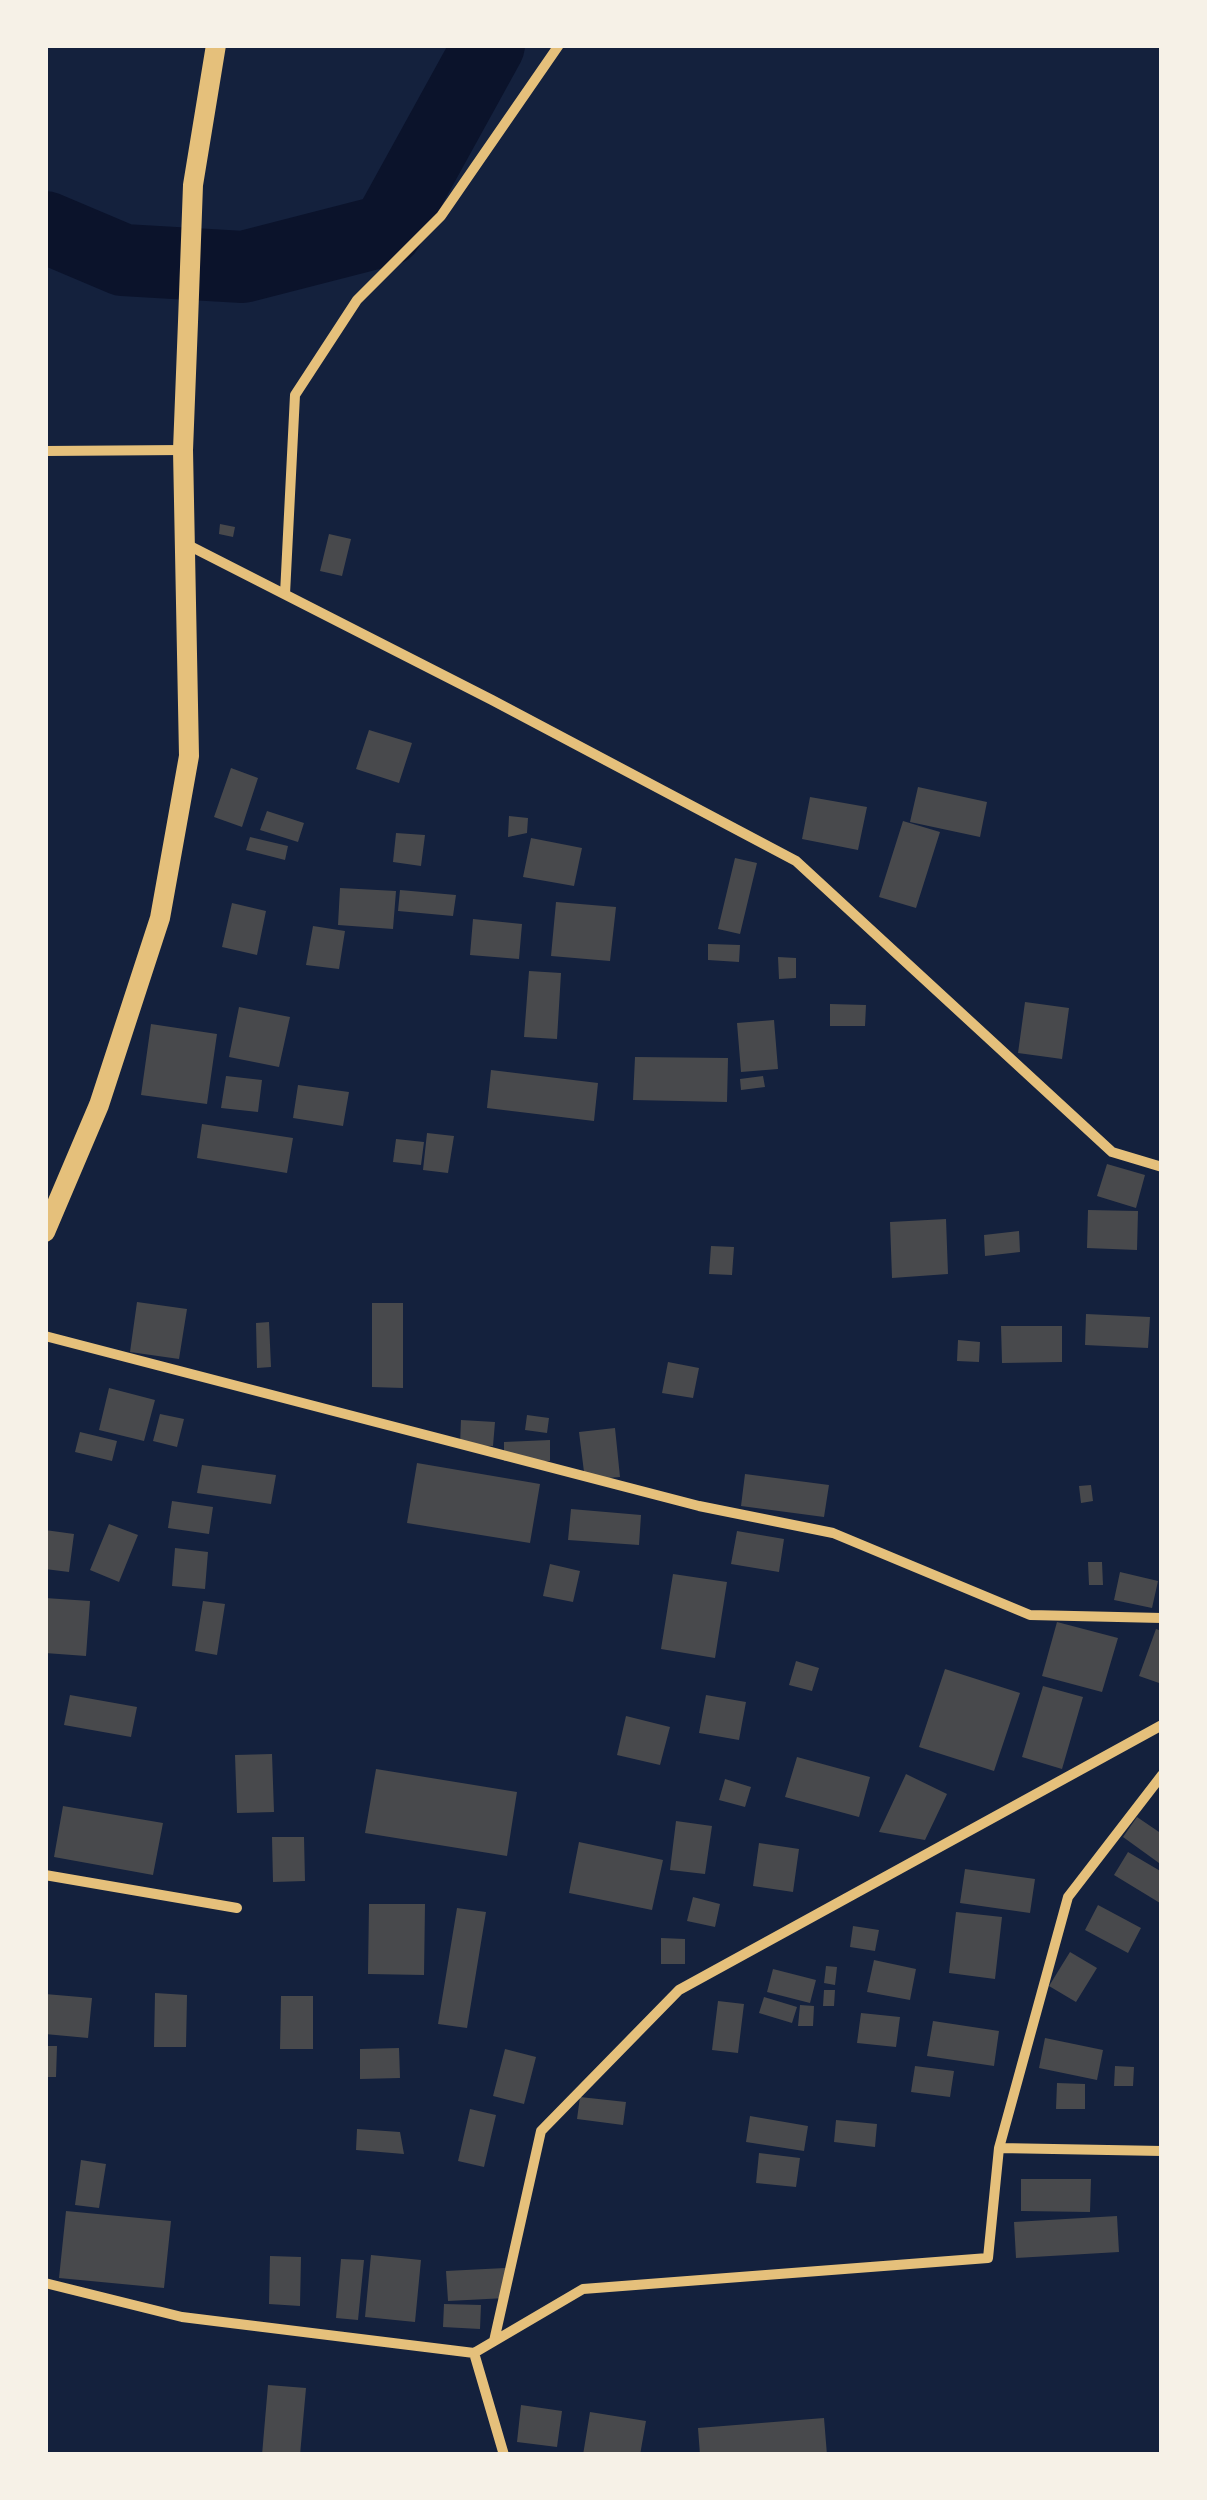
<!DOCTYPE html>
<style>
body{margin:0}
#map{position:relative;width:1207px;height:2500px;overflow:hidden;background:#14213d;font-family:"Public Sans",sans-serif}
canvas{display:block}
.frame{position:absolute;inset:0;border:48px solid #f6f1e7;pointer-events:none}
</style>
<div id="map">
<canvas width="1207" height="2500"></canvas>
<div class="frame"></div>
</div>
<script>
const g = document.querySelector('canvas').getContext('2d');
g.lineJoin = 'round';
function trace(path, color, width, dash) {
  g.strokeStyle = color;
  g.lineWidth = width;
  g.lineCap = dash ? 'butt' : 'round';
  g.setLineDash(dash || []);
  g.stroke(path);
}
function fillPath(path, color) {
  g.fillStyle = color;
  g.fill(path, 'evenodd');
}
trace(new Path2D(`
 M45 227 123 260 243 267 387 230 489 45`), '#0b132b', 72);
fillPath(new Path2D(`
 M220 524 235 527 233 537 219 534Z
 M329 534 351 539 342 576 320 571Z
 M369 730 412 743 399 783 356 769Z
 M231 768 258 778 242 827 214 817Z
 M918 787 987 802 980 837 910 822Z
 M810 797 867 807 858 850 802 839Z
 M267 811 304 823 298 842 260 830Z
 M509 816 528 818 527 833 508 837Z
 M903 821 940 832 916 908 879 897Z
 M396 833 425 835 421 866 393 862Z
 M250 837 288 846 285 860 246 850Z
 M531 838 582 848 574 886 523 877Z
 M735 858 757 863 740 934 718 929Z
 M340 888 396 891 393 929 338 925Z
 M400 890 456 895 453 916 398 911Z
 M556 902 616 907 610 961 551 956Z
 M232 903 266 911 257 955 222 947Z
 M473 919 522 924 519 959 470 955Z
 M313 926 345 931 339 969 306 965Z
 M708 944 740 945 739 962 708 960Z
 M778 957 796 958V978L779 979Z
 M529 971 561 973 557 1039 524 1037Z
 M1025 1002 1069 1008 1062 1059 1018 1053Z
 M830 1004 866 1005 865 1026H830Z
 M239 1007 290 1017 279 1067 229 1057Z
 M774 1020 778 1069 741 1072 737 1023Z
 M151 1024 217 1034 207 1104 141 1095Z
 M635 1057 728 1058 727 1102 633 1100Z
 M491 1070 598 1083 594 1121 487 1108Z
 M226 1076 262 1080 258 1112 221 1108Z
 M763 1076 765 1087 741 1090 740 1079Z
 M298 1085 349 1092 343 1126 293 1118Z
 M202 1124 293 1138 287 1173 197 1158Z
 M427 1133 454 1136 448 1173 423 1170Z
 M396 1139 424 1142 421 1165 393 1162Z
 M1107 1164 1145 1175 1136 1208 1097 1196Z
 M1088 1210 1138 1211 1137 1250 1087 1248Z
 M946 1219 948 1274 892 1278 890 1222Z
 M1019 1231 1020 1252 985 1256 984 1235Z
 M711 1246 734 1247 732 1275 709 1274Z
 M137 1302 187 1309 179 1359 130 1352Z
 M372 1303H403V1388L372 1387Z
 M1086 1314 1150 1317 1148 1348 1085 1345Z
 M269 1322 271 1367 257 1368 256 1323Z
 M1001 1326H1062V1362L1002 1363Z
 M958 1340 980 1342 979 1362 957 1361Z
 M668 1362 699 1368 693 1398 662 1393Z
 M109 1388 155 1400 144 1441 99 1430Z
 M160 1414 184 1419 177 1447 153 1441Z
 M527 1415 549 1418 547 1433 525 1430Z
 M461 1420 495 1422 493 1446 460 1445Z
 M615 1428 620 1477 585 1480 579 1432Z
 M80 1432 117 1441 112 1461 75 1452Z
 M550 1440V1461H504V1442Z
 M417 1463 540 1484 530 1543 407 1523Z
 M202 1465 276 1475 271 1504 197 1493Z
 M745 1474 829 1485 824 1517 741 1506Z
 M1091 1485 1093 1501 1081 1503 1079 1486Z
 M172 1501 213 1507 209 1534 168 1528Z
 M571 1509 641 1515 639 1545 568 1540Z
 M109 1524 138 1535 119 1582 90 1570Z
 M45 1530 74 1534 69 1572 45 1569Z
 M737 1531 784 1539 779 1572 731 1564Z
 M175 1548 208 1552 205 1589 172 1586Z
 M1088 1562H1102L1103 1585H1089Z
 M550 1564 580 1571 573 1602 543 1596Z
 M1120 1572 1158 1581 1152 1608 1114 1600Z
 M673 1574 727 1582 715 1658 661 1649Z
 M45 1598 90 1601 86 1656 45 1653Z
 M203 1601 225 1604 217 1655 195 1651Z
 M1057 1622 1118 1638 1102 1692 1042 1676Z
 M1156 1629 1162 1631V1684L1139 1676Z
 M796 1661 819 1668 812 1691 789 1685Z
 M945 1669 1020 1693 994 1771 919 1747Z
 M1043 1686 1083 1697 1062 1769 1022 1757Z
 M70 1695 137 1707 131 1737 64 1725Z
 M706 1695 746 1702 739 1740 699 1733Z
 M626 1716 670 1727 660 1765 617 1755Z
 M272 1754 274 1812 237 1813 235 1755Z
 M797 1757 870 1777 859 1817 785 1797Z
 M376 1769 517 1792 507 1856 365 1833Z
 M906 1774 947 1794 925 1840 879 1832Z
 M725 1779 751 1787 745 1807 719 1800Z
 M63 1806 163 1823 153 1875 54 1857Z
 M1137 1817 1162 1834 1159 1863 1123 1837Z
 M676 1821 712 1826 705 1874 670 1870Z
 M272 1837H304L305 1881 273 1882Z
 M579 1842 663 1860 652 1910 569 1893Z
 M759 1843 799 1849 793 1892 753 1886Z
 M1128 1852 1162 1872 1160 1903 1114 1875Z
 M965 1869 1035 1879 1030 1913 960 1903Z
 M693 1897 720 1904 715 1927 687 1921Z
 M369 1904H425L424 1975 368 1974Z
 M1098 1905 1141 1928 1128 1953 1085 1930Z
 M457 1908 486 1912 467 2028 438 2024Z
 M956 1912 1002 1917 995 1979 949 1973Z
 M853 1926 879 1930 875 1951 850 1947Z
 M661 1938 685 1939V1964H661Z
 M1070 1952 1097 1968 1076 2002 1049 1986Z
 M874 1960 916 1969 910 2000 867 1992Z
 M826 1966 837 1967 835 1985 824 1983Z
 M773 1969 816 1980 810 2003 767 1992Z
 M824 1990H835L834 2006H823Z
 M155 1993 187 1995 186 2047H154Z
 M45 1994 92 1998 88 2038 45 2034Z
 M281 1996H313V2049H280Z
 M764 1997 797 2007 792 2023 759 2013Z
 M718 2001 744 2004 738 2053 712 2050Z
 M800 2005 814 2006 813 2026H798Z
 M861 2013 900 2017 896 2047 857 2043Z
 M933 2021 999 2031 994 2066 927 2056Z
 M1045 2038 1103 2050 1097 2080 1039 2068Z
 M45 2046H57L56 2077H45Z
 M399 2048 400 2078 360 2079V2049Z
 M505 2049 536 2057 524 2104 493 2096Z
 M915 2066 954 2071 950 2097 911 2092Z
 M1115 2066 1134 2067 1133 2086H1114Z
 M1057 2083 1085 2084V2109H1056Z
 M580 2097 626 2102 623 2125 577 2119Z
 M470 2109 496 2115 484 2167 458 2161Z
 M750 2116 808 2126 804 2151 746 2142Z
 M836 2120 877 2124 875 2147 834 2142Z
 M357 2129 400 2132 404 2154 356 2150Z
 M759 2153 800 2158 796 2187 756 2183Z
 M81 2160 106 2164 99 2208 75 2205Z
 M1021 2179H1091L1090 2212 1021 2211Z
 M66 2211 171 2221 164 2288 59 2278Z
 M1117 2216 1119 2252 1016 2258 1014 2222Z
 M371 2255 421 2260 415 2322 365 2317Z
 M270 2256 301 2257 300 2306 269 2304Z
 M341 2259 364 2260 358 2320 336 2318Z
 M505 2268 506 2298 448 2301 446 2271Z
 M444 2304 481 2305 480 2329 443 2327Z
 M268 2385 306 2388 300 2455H262Z
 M521 2405 562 2411 557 2447 517 2442Z
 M590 2412 646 2421 640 2455H583Z
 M824 2418 827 2455H700L698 2428Z`), '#48494c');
trace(new Path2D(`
 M45 451 183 450
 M186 544 492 700 796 861 1112 1152 1162 1167
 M285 594 295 395 357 300 441 216 559 45
 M45 1336 699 1506 833 1533 1030 1615 1162 1618
 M45 1875 237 1908
 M999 2148 1068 1897 1162 1775
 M45 2283 182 2317 474 2353 504 2455
 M494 2341 541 2131 679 1990 1162 1725
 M474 2353 583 2289 988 2258 999 2148 1162 2151`), '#e5c07b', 10);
trace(new Path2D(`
 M45 1232 99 1105 160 918 189 756 183 450 188 322 193 185 216 45`), '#e5c07b', 20);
</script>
